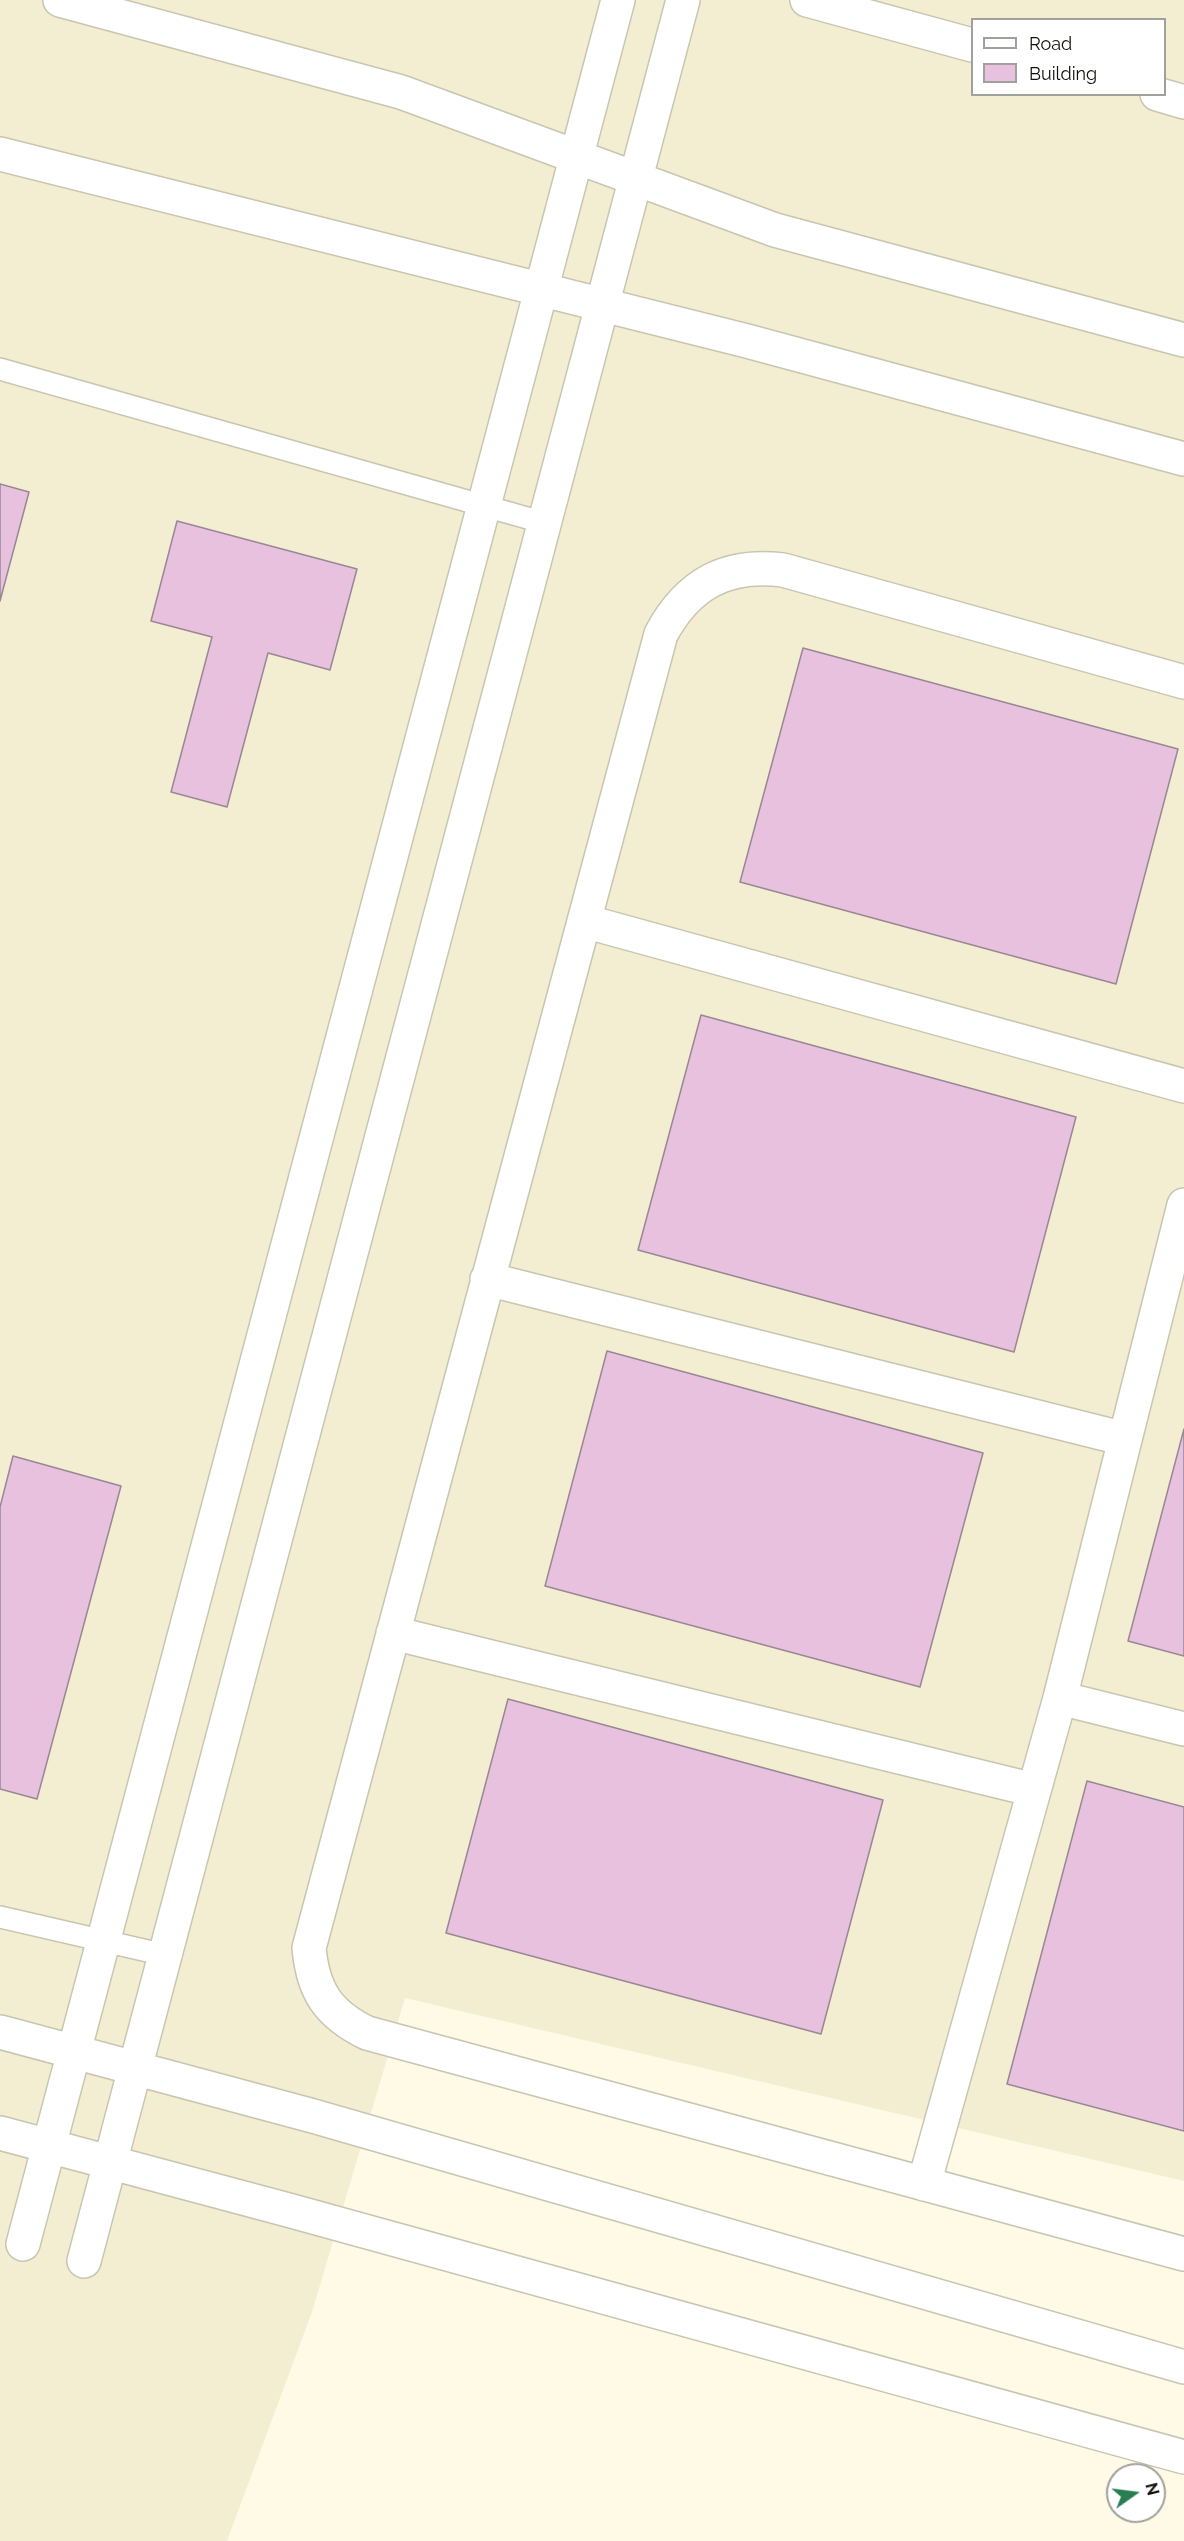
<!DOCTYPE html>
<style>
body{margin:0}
#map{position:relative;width:1184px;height:2541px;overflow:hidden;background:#fefae6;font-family:Raleway,sans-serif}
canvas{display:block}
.legend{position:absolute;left:971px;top:18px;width:195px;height:78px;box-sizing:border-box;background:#fff;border:2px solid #a1a09d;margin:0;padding:8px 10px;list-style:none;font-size:18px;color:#13110b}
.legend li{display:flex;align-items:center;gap:12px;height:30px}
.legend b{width:30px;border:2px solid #a1a09d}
.north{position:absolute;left:1106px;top:2463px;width:60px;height:60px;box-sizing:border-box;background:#fff;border:2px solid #a1a09d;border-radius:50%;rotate:76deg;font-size:16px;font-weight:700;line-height:24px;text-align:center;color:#13110b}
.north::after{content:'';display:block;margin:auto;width:21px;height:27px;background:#297e51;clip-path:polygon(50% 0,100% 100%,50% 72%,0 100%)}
</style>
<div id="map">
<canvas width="1184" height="2541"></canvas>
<ul class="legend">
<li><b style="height:8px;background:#fff"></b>Road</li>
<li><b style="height:16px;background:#e7c1dd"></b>Building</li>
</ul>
<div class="north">N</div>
</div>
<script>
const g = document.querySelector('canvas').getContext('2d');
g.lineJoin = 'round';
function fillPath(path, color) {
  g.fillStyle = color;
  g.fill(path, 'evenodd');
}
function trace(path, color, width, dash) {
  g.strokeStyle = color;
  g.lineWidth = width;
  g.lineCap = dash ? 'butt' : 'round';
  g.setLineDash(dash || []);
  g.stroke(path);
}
fillPath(new Path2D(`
 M0 0H1184V2181L405 1998 312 2312 227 2541H0ZM972 20H1164V94H972Z`), '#f3eed2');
const building = new Path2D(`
 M0 484 29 492 0 601Z
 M177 521 357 569 330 670 268 653 227 807 171 792 212 637 151 621Z
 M803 648 1178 749 1116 984 740 882Z
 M701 1015 1076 1117 1014 1352 638 1250Z
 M607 1351 983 1453 920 1687 545 1586Z
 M1184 1429V1656L1128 1641Z
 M13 1456 121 1486 37 1799 0 1789V1507Z
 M508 1699 883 1800 821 2034 446 1933Z
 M1087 1781 1184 1807V2131L1007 2084Z`);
fillPath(building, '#e7c1dd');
trace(building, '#998794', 1.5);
const service = new Path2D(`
 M0 369 545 523
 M0 1917 165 1955`);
const minor = new Path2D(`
 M60 0 401 92 775 230 1184 340
 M807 0 972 45
 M1157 94 1184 102
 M0 154 747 341 1184 459
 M1184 682 783 570C726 563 688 584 661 634L309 1948C313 1991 328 2014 367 2033L1184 2254
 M584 921 1184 1086
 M487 1279 1125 1439
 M393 1633 1034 1790
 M1060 1698 1184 1729
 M0 2032 313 2116 1184 2367
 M0 2133 288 2210 1184 2457
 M924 2184 1060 1698 1184 1205
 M23 2244 618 0
 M84 2261 683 0`);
trace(service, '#c8c5b1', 24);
trace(minor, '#c8c5b1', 36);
trace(service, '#fff', 21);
trace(minor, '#fff', 33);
</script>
